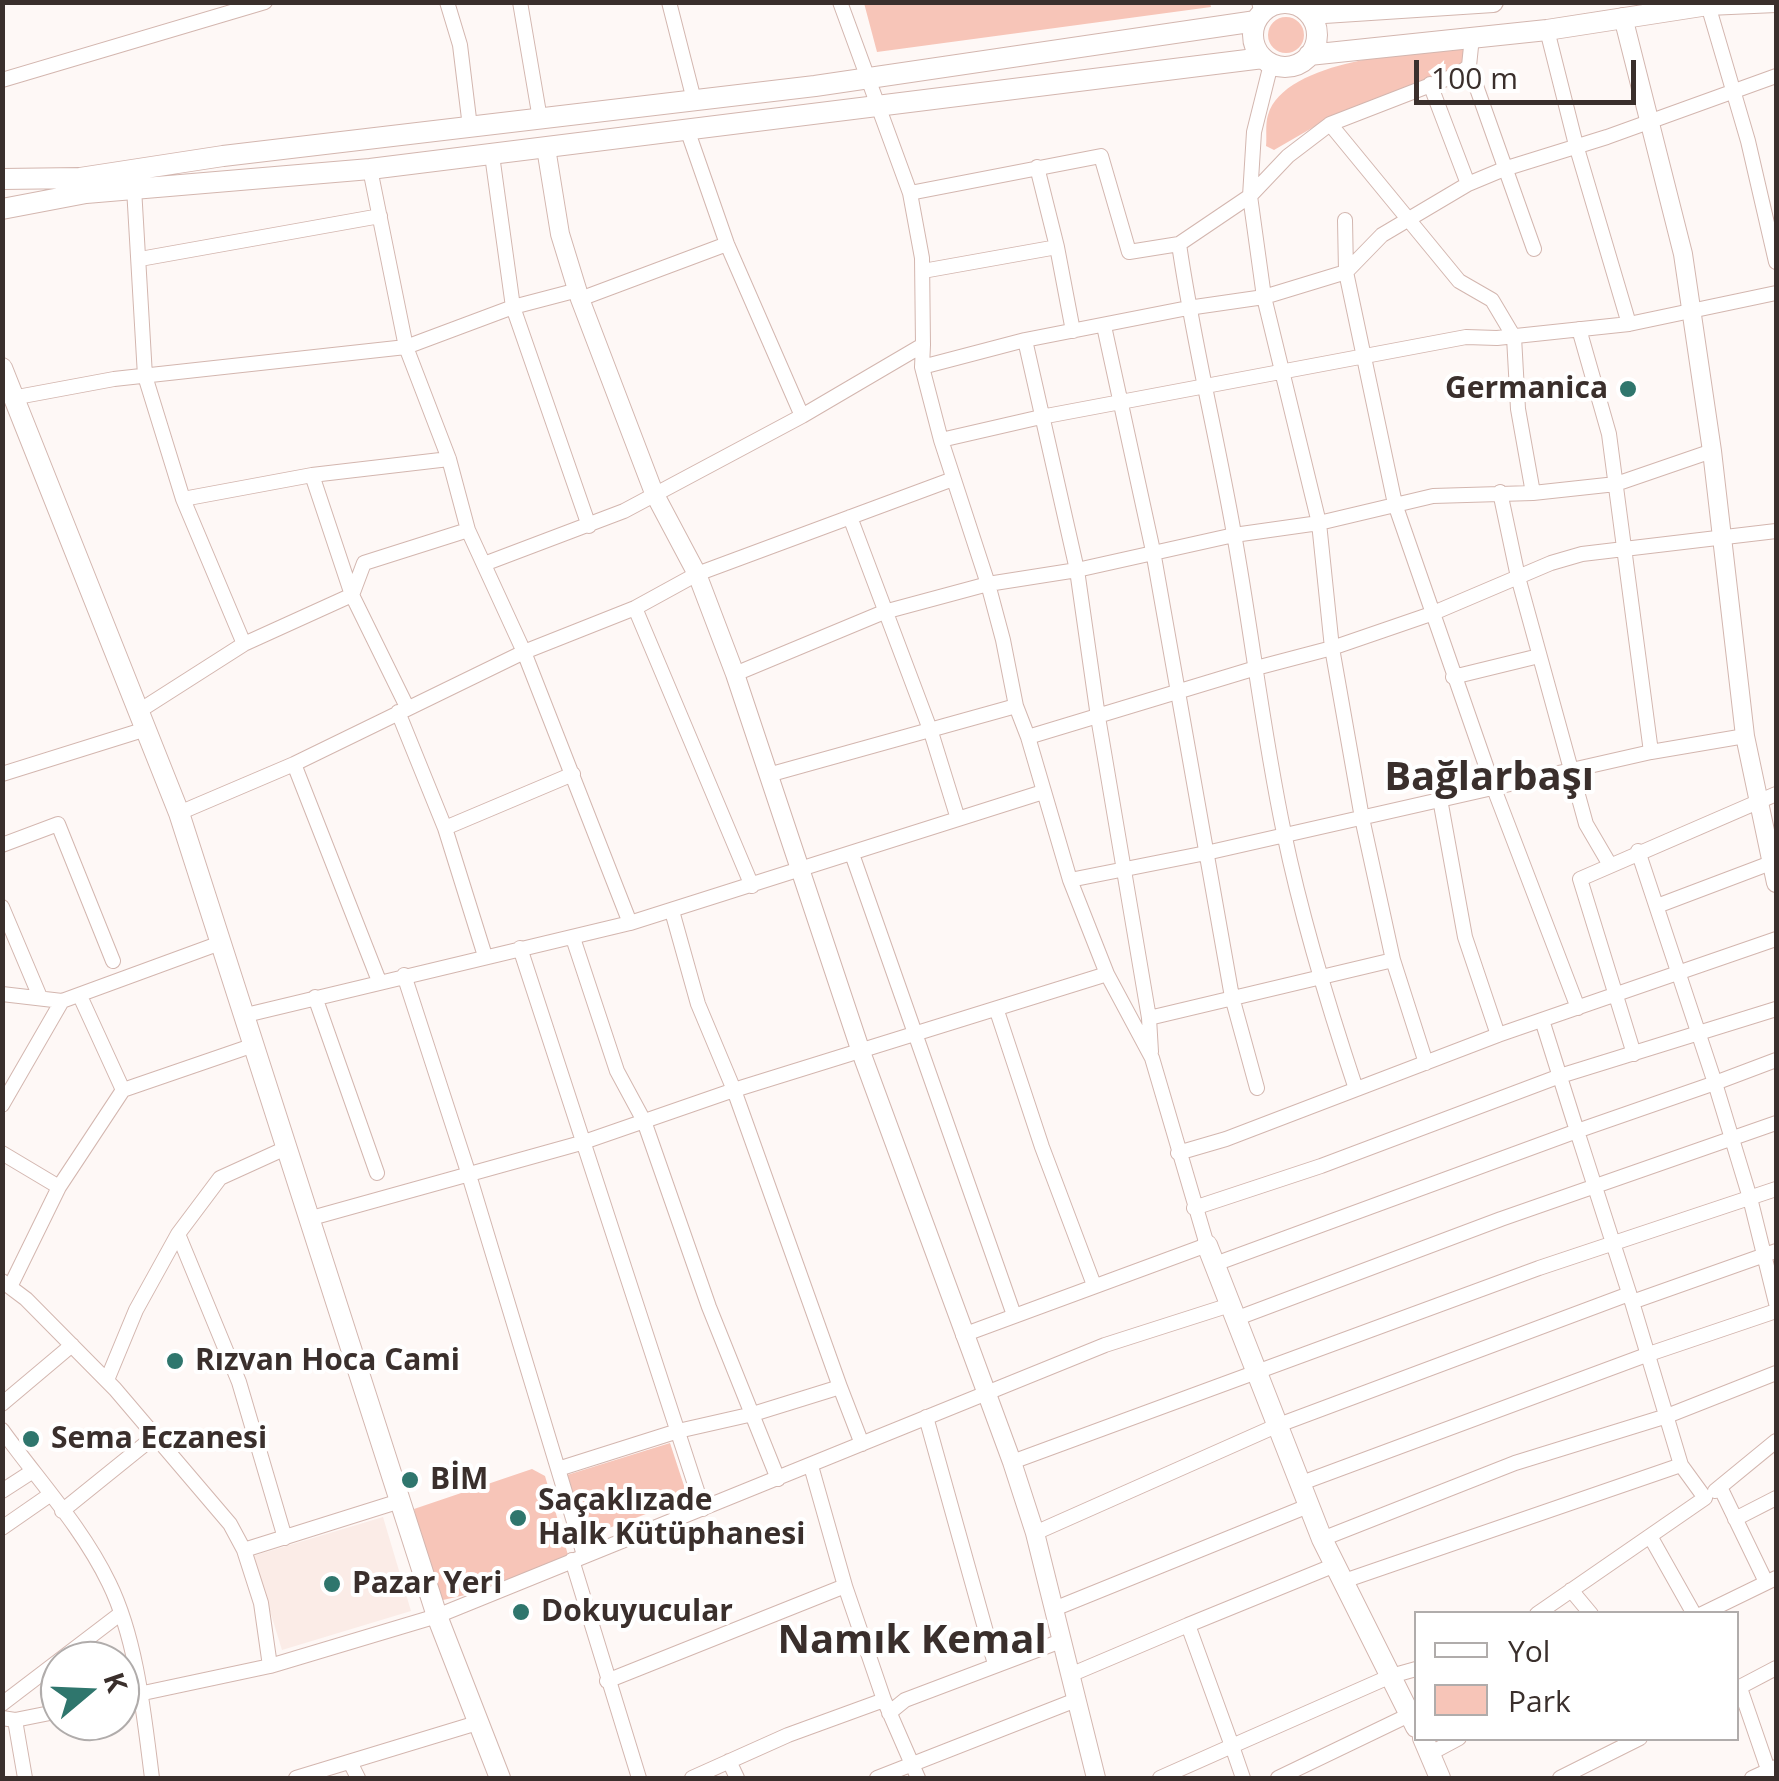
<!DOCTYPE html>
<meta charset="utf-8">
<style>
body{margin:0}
#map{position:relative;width:1779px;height:1781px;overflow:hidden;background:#fef8f6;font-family:"Open Sans",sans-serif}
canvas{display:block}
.frame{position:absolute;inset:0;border:5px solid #3a2f2c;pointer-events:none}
.legend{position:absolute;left:1414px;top:1611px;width:325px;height:130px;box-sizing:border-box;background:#fff;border:2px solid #b0acab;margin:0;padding:12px 18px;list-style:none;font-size:30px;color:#3a2f2c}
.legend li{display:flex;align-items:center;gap:20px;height:50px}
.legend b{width:50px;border:2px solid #b0acab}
.north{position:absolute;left:40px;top:1641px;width:100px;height:100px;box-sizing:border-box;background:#fff;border:2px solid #b0acab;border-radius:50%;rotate:71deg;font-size:28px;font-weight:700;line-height:40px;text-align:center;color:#3a2f2c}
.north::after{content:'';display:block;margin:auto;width:35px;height:45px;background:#2f766d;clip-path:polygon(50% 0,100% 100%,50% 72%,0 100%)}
.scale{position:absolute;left:1414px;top:60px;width:222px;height:45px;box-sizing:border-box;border:5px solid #3a2f2c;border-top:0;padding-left:12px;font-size:30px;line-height:35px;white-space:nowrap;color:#3a2f2c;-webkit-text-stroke:8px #fff;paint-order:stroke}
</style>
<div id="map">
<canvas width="1779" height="1781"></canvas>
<div class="frame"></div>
<ul class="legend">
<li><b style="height:12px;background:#fff"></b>Yol</li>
<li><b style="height:28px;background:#f7c5b8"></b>Park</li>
</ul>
<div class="north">K</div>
<div class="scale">100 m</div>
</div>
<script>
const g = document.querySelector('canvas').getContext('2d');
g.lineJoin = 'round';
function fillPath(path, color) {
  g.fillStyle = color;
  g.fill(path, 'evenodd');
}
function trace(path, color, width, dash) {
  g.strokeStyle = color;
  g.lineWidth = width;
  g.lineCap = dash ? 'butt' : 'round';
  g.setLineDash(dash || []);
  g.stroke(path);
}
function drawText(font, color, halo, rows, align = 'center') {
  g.font = font + ' "Open Sans",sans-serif';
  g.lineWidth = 8;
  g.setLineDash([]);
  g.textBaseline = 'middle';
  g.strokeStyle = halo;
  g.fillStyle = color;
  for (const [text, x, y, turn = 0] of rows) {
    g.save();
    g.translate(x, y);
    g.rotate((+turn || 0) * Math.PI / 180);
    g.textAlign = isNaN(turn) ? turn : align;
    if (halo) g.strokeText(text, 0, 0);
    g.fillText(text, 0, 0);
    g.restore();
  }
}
fillPath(new Path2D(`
 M383 1517 411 1611 282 1650 253 1556Z`), '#fbece7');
fillPath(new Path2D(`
 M1210 3 1211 7 877 52 864 3Z
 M1268 35a18 18 0 1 1 36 0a18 18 0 1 1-36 0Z
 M1463 47 1465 65 1338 113 1274 150 1266 146C1267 137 1265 124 1268 115 1285 59 1415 52 1463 47Z
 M670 1443 688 1498 588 1536 567 1475Z
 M532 1469 545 1476 568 1555 474 1593 443 1600 435 1592 414 1509Z`), '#f7c5b8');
const minor = new Path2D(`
 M447 2 460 45 470 127
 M520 2 540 119
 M669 2 694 100
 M1259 2 1262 13
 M1299 2 1300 7
 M1708 5 1748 141 1776 262
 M1547 30 1576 145 1629 324
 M1271 64 1254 132 1250 196 1264 297 1319 523 1332 648 1362 818 1393 960 1426 1063
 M1469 66 1534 249
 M2 80 265 2
 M1430 84 1468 184
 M1330 124 1459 281 1492 300 1514 337 1518 409 1533 493
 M688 132 727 244 802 416
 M492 155 513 307 589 526
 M1037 167 1057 247 1073 331
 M370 169 406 347 449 459 468 530 524 652 630 923
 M134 188 145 376 183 499 244 644
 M910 193 1101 156 1129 252 1179 244 1250 196 1288 156 1330 124 1459 74 1469 66 1472 37
 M1345 220 1346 272 1395 504 1493 786 1578 1008
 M1179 244C1193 341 1217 437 1234 534 1252 634 1263 734 1284 833 1302 920 1328 1005 1356 1089
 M140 259 380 216
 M923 271 1057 247
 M580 299 727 244
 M1104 326 1153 551 1232 997 1257 1088
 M1025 340 1077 570 1098 717 1149 1018
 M923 345 922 367 941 440 988 584 1003 640 1016 706 1028 737 1070 880 1107 974 1152 1058 1207 1245 963 1335
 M922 367 1025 340 1188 308 1264 297 1346 272 1382 235 1468 184 1504 169 1607 137 1776 76
 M12 398 114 379 406 347 513 307 578 290
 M941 440 1041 417 1466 337 1497 338 1629 324 1776 293
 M312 475 352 595 407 707
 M1500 492 1518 577 1586 824 1610 865
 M183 499 312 475 449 459
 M850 517 931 732 958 819
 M484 564 624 511 802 416 923 345 922 258 910 193 840 2
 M635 608 752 886
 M735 674 884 612 988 584 1077 570 1234 535 1319 523 1433 496 1533 493 1616 484 1712 451
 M1453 677 1539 656
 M139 711 244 644 352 595 364 563 468 530
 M398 712 445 828 485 956
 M1028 737 1256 668 1332 648 1431 614 1551 563 1582 554 1776 531
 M1651 752 1745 736
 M294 764 379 981
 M2 774 146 729
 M768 775 1016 706
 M1440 799 1465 937 1498 1035
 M179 813 294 764 524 652 635 608 697 574 953 479
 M445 828 573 774
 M2 845 58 824 113 961
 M1638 851 1715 1083 1776 1060
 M852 854 1014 1315
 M1070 880 1206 853 1651 752 1609 434 1579 329
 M1657 906 1776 861
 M2 907 40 997
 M672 911 698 1004 734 1090 840 1387
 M573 938 617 1071 644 1121 709 1307 778 1479
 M520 948 703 1509
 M404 975 469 1175 558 1469
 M2 994 62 1001 223 942
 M80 996 123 1090
 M315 997 377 1173
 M997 1011 1042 1147 1094 1285
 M246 1015 630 923 1043 792
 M1542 1020 1577 1131 1715 1083 1750 1198 1776 1303
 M1151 1052 1149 1018 1393 960
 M1634 1054 1580 879 1776 794
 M2 1105 62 1001
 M2 1153 59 1187
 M1178 1153 1226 1139 1498 1035 1776 939
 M1194 1208 1321 1166 1560 1076 1776 1009
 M308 1219 581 1143 734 1090 1107 974
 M178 1234 239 1382 285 1538
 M1215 1264 1577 1131 1632 1302 1776 1251
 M2 1281 26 1299 115 1389 230 1524 244 1550 261 1603 270 1666
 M11 1285 59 1187 123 1090 254 1045
 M1235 1319 1501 1219 1776 1123
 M107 1380 136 1310 178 1234 220 1178 286 1148
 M2 1404 72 1345
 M926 1417 995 1664
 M2 1430C38 1480 82 1527 109 1583 137 1640 144 1716 152 1778
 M1012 1462 1539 1268 1776 1189
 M1299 1484 1649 1354 1776 1311
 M1720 1487 1766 1582
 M2 1491 33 1471
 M1715 1491 1776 1441
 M62 1511 155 1436
 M1735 1519 1776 1498
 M2 1528 51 1494
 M1035 1533 1276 1426 1629 1294
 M1650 1536 1694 1614
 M1322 1539 1515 1463 1667 1416 1776 1373
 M244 1550 400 1501
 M584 1555 558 1469 678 1431 753 1414 840 1387 862 1444
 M572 1560 639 1778
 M1344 1581 1681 1465
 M845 1586 884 1700 918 1778
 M1571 1590 1591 1614
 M1054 1609 1308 1506
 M1537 1614 1705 1498 1681 1465 1632 1302
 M1702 1614 1776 1578
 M1188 1625 1335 1565
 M1070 1675 1188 1625 1232 1746 1160 1778
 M607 1681 845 1586 811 1466
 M1740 1688 1771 1778
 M1736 1689 1776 1668
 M120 1698 270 1666 437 1616 1105 1345 1230 1305
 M2 1704 120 1614
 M889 1713 905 1700 1061 1641
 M2 1718 15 1720 60 1711
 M15 1720 25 1778
 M1431 1753 1459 1738
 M729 1761 737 1778
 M350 1762 358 1778
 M296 1778 477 1723
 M692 1778 788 1735 884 1700
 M877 1778 1076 1700
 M1243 1778 1232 1746 1391 1676 1416 1669
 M1278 1778 1409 1715
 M1560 1778 1640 1738
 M1752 1778 1776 1767`);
const tertiary = new Path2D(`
 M1623 17 1683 254 1712 451 1745 736 1776 883
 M546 148 560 234 580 299 654 493 697 574 735 674 861 1052 1012 1462 1035 1533 1096 1778`);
const secondary = new Path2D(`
 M1253 35a32 32 0 1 1 64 0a32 32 0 1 1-64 0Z
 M1309 14 1493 2
 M1309 55 1547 30 1708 5 1776 2
 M2 179 80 178 223 156 815 86 1256 21
 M2 209 86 193 370 169 1263 58
 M2 368 179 813 437 1616 500 1778
 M1207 1245 1322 1539 1416 1727
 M1423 1738 1440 1778`);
trace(minor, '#d3b6af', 16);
trace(tertiary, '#d3b6af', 20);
trace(secondary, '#d3b6af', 22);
trace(minor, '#fff', 14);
trace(tertiary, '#fff', 18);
trace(secondary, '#fff', 20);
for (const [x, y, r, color] of [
 [1628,389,10,"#2f766d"],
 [175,1361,10,"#2f766d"],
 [31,1439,10,"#2f766d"],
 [410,1480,10,"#2f766d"],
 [518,1518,10,"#2f766d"],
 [332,1584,10,"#2f766d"],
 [521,1612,10,"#2f766d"]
]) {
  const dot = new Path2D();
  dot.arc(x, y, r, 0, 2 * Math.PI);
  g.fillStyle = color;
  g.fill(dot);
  trace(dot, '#fff', 4);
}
drawText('bold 30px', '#3a2f2c', '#fff', [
 ["Germanica",1608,389,"right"],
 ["Rızvan Hoca Cami",195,1361],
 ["Sema Eczanesi",51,1439],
 ["BİM",430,1480],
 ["Saçaklızade",538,1501],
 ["Halk Kütüphanesi",538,1535],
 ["Pazar Yeri",352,1584],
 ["Dokuyucular",541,1612]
], 'left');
drawText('bold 40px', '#3a2f2c', '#fff', [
 ["Bağlarbaşı",1489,779],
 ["Namık Kemal",912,1642]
]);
</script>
